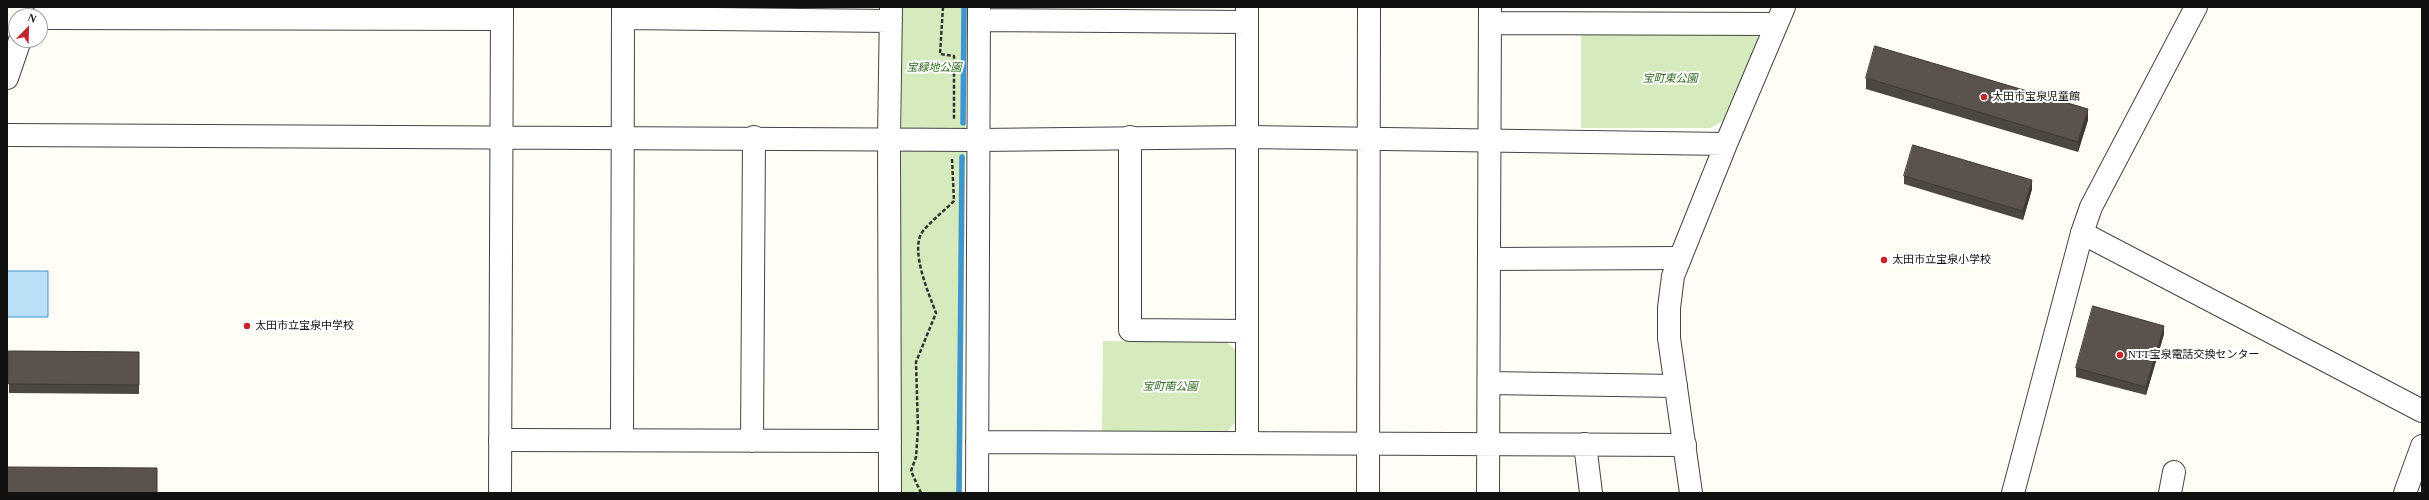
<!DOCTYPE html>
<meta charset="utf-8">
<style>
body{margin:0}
#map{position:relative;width:2429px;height:500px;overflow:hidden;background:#fffdf5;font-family:"Times New Roman",serif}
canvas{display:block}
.frame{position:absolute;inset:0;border:8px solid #111;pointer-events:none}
.north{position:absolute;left:8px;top:8px;width:40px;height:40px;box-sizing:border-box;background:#fff;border:1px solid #a0a0a0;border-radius:50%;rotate:23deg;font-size:11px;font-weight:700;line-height:16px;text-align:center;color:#111}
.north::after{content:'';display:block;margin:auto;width:14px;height:18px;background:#c4262e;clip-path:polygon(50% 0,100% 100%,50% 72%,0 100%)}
</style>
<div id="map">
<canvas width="2429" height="500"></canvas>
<div class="frame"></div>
<div class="north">N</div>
</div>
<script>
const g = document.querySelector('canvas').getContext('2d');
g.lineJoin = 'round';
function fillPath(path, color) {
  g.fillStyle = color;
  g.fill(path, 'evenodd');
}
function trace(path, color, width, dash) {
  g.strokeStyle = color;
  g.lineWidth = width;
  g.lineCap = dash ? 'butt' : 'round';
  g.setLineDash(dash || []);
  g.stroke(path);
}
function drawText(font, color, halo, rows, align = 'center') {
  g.font = font + ' "Times New Roman","Noto Sans JP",serif';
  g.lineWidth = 4;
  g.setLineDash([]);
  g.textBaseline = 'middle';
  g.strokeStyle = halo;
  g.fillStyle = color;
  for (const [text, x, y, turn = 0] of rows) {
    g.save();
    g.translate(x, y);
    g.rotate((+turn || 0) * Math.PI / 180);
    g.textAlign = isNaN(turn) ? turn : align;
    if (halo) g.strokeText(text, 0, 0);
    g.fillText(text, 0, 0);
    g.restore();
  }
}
fillPath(new Path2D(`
 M902 7H967L962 493H900Z
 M1581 29 1752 30 1760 41 1726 119 1710 128H1581Z
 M1103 341 1226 342 1237 351 1236 422 1227 432 1102 433Z`), '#d5ebbd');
const water = new Path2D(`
 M7 271H48V317H7Z`);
fillPath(water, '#b9e0f7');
trace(water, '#3f96cf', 1);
trace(new Path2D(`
 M963 123 964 7
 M959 493 962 157`), '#3f96cf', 5.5);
const minor = new Path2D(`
 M1247 7V443
 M40 18 502 19
 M624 18 891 21
 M979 20 1247 22
 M1490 23 1776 24
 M7 78 20 40
 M1130 137V330L1247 331
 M2082 233 2422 411
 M1489 259 1680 258
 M1489 383 1676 386
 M500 440 890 441
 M622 440 623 7
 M752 441 754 137
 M977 442 1685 445
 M1585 444 1591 493
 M890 493 889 139 891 7
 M977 493 979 7
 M1488 493 1490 7
 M2170 493 2174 472
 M2405 493 2422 446`);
const tertiary = new Path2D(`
 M7 135 979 140 1248 137 1726 144
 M500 493 502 7
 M1368 493 1369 7
 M1691 493 1669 338V308L1673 276 1726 144 1784 7
 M2013 493 2082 233 2091 207 2196 7`);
trace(minor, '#444', 24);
trace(tertiary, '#444', 24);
trace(new Path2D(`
 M943 7 940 54 954 56V120
 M921 493 911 471 916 457 918 429 916 362 936 313C929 294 909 249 923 231 932 220 944 211 954 201L952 159`), '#333', 2.5, [4, 2]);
trace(minor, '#fff', 22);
trace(tertiary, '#fff', 22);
fillPath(new Path2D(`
 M1866 78 2088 120 2078 152 1866 89Z
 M1904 176 2032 189 2023 220 1904 184Z
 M2164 334 2146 395 2076 377V368Z
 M9 351 139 352V394L9 393Z`), '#4d4742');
fillPath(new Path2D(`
 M2088 109V120L2078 152V142Z
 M2032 180V189L2023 220V211Z
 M2164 326V334L2146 395V387Z`), '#3f3936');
const building = new Path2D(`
 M1875 46 2088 109 2078 142 1866 78Z
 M1913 145 2032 180 2023 211 1904 176Z
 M2093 306 2164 326 2146 387 2076 368Z
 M9 351 139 352V385L9 384Z
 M7 467 157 468V493H7Z`);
fillPath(building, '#5a524d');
trace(building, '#3f3936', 1);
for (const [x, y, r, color] of [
 [1984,97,4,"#c4262e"],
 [1884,260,4,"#c4262e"],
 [247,326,4,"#c4262e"],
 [2120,355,4,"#c4262e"]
]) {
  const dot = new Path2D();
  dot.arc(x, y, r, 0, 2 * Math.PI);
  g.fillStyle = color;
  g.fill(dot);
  trace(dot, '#fff', 1.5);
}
drawText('italic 11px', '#2f6b1f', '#fff', [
 ["宝緑地公園",934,68],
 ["宝町東公園",1670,79],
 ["宝町南公園",1170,387]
]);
drawText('11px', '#111', '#fff', [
 ["太田市宝泉児童館",1992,97],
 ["太田市立宝泉小学校",1892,260],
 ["太田市立宝泉中学校",255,326],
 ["NTT宝泉電話交換センター",2128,355]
], 'left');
</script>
